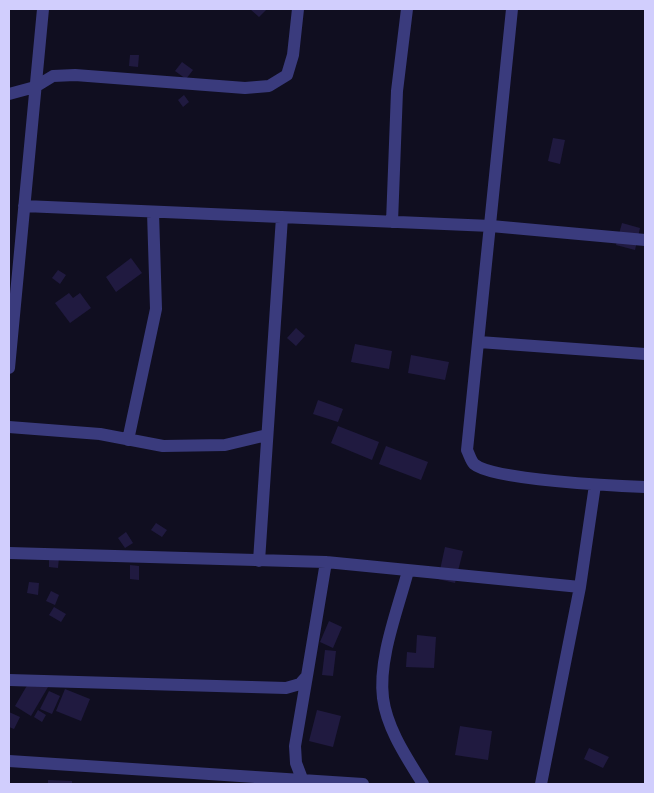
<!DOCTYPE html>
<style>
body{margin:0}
#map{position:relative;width:654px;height:793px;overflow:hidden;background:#100e20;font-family:"Titillium Web",sans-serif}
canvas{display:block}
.frame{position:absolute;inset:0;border:10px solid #d1cefd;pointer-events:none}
</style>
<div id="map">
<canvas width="654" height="793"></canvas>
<div class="frame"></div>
</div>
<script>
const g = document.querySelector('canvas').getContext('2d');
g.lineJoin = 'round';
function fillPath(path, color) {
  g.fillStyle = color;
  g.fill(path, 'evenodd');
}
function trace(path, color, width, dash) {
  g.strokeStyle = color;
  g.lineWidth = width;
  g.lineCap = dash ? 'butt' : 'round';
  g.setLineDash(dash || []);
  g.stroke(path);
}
fillPath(new Path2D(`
 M250 9H267L259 17Z
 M130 55H139L138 67 129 66Z
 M182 62 193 70 186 79 175 71Z
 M184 95 189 102 183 107 178 100Z
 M553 138 565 140 560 164 548 161Z
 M622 223 640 228 635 250 616 245Z
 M131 258 142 273 116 292 106 277Z
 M58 270 66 275 60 284 52 278Z
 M69 293 73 298 80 293 91 308 70 323 55 303Z
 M296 328 305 336 296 346 287 338Z
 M355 344 392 351 389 369 351 362Z
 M411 355 449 362 445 380 408 373Z
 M318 400 343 409 338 422 313 414Z
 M338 426 379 442 372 460 331 443Z
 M386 446 428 462 421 480 379 464Z
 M156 523 167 530 162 537 151 530Z
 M126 532 133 543 125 548 118 538Z
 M445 547 463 551 455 583 438 579Z
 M49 556 59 557 58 568 49 567Z
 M130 565 139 566V580L130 579Z
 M29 582 39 583 38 595 27 593Z
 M51 591 59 595 55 605 46 601Z
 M54 607 66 614 61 622 49 615Z
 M329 621 342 627 333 648 320 642Z
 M417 635 436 637 434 668 406 667 407 652 416 653Z
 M325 650 336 651 333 676 322 675Z
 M32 677 48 687 31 716 15 706Z
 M65 689 90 699 81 721 56 711Z
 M49 691 60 696 52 714 40 709Z
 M38 710 46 715 42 722 34 717Z
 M317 710 341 716 333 747 309 741Z
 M9 712 20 717 14 729 9 727Z
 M460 726 492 731 488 760 455 755Z
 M589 748 609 757 603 768 584 759Z
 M48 780 72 781V784H48Z`), '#201a40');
trace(new Path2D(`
 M512 9 467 450C469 454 471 461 474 464 492 480 617 486 645 487
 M9 94 35 87 53 76 75 75 245 88 269 86 287 75 293 55 298 9
 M24 206 491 226 645 240
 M392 222 397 91 407 9
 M479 342 645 354
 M9 368 43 9
 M9 427 100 434 163 446 225 445 267 435
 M128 440 156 309 153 212
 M9 553 326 562 580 587
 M259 561 282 217
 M408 571C398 609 378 659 383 698 387 729 407 758 423 784
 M9 680 286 688 300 684 307 676 326 562
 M9 761 363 784
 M304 784 296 763 295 746 307 676
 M541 784 580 587 595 485`), '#3a3b7d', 12);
</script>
